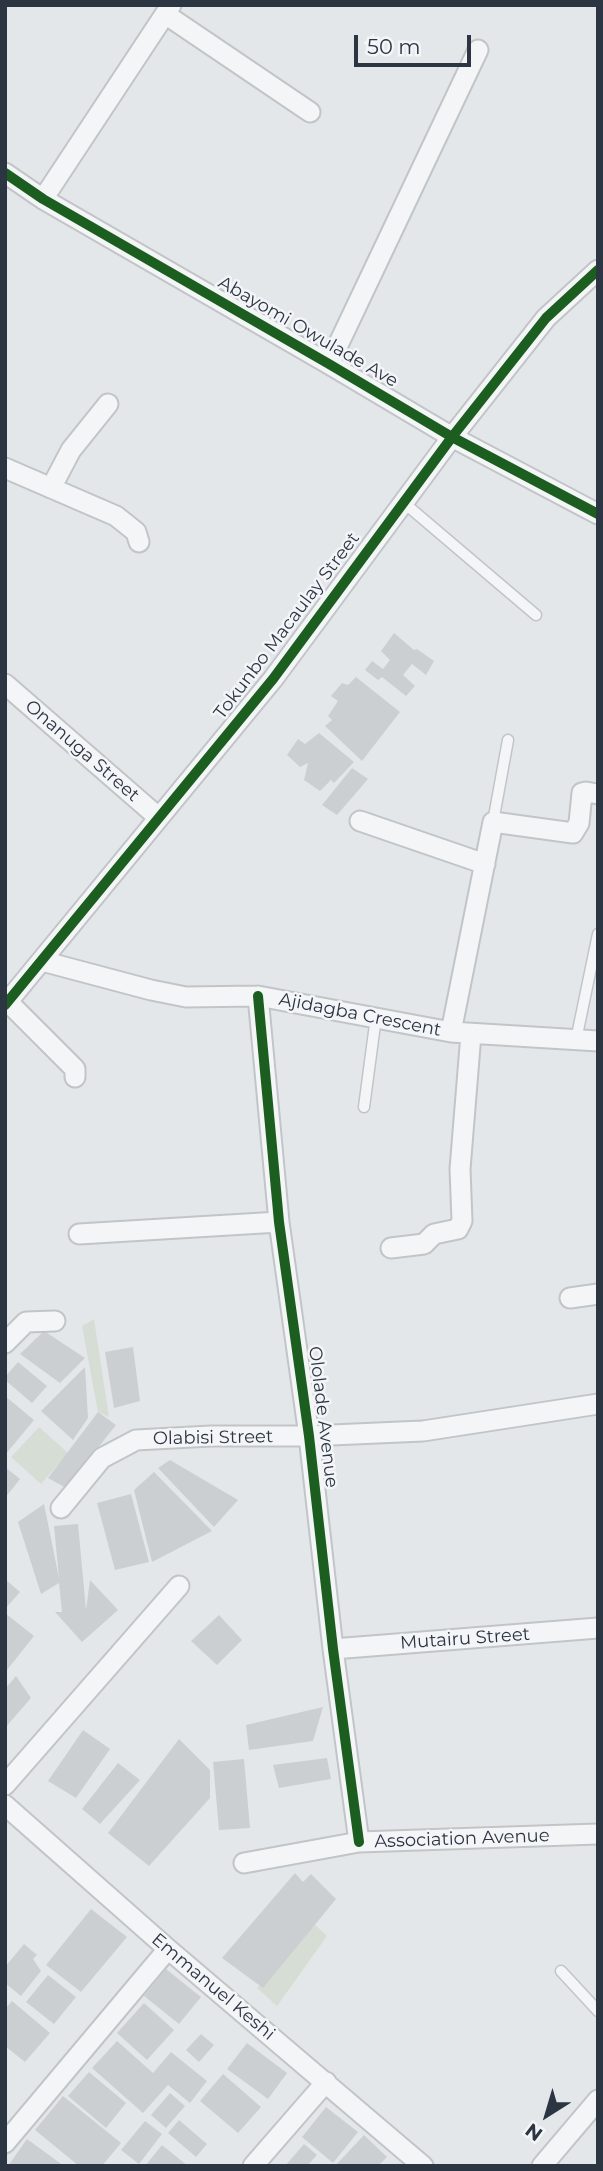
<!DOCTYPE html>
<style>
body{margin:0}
#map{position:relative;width:603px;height:2171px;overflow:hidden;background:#e4e7e9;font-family:Montserrat,sans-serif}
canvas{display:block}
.frame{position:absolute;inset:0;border:7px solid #2c3642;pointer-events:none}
.north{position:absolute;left:512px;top:2080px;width:70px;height:70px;-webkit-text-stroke:5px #f3f5f8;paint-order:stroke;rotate:217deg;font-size:19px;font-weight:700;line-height:28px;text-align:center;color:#2c3642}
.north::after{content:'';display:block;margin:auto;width:24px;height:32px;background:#2c3642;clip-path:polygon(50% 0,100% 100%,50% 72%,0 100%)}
.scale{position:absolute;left:354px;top:35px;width:117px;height:32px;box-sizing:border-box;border:4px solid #2c3642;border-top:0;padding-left:9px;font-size:21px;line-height:24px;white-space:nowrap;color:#2c3642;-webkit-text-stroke:5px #f3f5f8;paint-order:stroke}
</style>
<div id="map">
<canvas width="603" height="2171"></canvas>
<div class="frame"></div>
<div class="north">N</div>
<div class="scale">50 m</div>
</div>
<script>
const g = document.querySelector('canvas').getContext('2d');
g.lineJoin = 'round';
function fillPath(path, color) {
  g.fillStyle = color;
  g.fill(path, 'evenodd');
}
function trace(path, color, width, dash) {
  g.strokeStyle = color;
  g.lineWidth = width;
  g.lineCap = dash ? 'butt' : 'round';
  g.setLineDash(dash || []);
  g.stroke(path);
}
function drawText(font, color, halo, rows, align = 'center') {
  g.font = font + ' Montserrat,sans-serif';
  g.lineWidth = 5;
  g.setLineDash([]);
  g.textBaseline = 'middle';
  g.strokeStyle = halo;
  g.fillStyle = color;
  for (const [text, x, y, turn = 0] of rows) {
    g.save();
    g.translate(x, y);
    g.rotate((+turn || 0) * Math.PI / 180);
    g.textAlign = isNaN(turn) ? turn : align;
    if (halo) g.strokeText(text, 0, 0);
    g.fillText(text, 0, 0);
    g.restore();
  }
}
fillPath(new Path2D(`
 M94 1319 109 1417 98 1412 82 1326Z
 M39 1427 68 1453 41 1484 11 1457Z
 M312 1922 327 1936 277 2006 257 1988Z`), '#d6ddd5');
fillPath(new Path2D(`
 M394 633 414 650 417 649 434 661 426 675 412 664 403 675 415 686 406 696 382 677 378 680 365 670 372 661 383 669 390 660 381 651Z
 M356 677 400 712 362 761 325 726 332 720 328 716 338 701 331 696 342 683 348 685Z
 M319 733 354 762 334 783 331 780 320 791 304 780 308 763 300 767 287 755 298 739 305 744Z
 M352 768 368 779 337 815 322 805Z
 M44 1331 85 1358 60 1383 20 1354Z
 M133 1347 140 1401 114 1408 105 1352Z
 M18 1362 47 1386 32 1403 5 1380V1377Z
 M85 1367 88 1418 73 1440 41 1411Z
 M5 1396 34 1420 5 1455Z
 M98 1412 116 1425 66 1488 48 1478Z
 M170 1460 238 1500 214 1527 158 1468Z
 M5 1467 20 1479 5 1498Z
 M154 1472 212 1531 152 1562 134 1490Z
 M131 1494 149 1562 115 1570 97 1503Z
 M44 1504 59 1578 54 1526 78 1524 86 1610 90 1580 118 1610 82 1642 55 1612H62L59 1583 41 1594 18 1522Z
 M5 1579 20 1592 5 1609Z
 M5 1613 34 1636 7 1670 5 1669Z
 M219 1615 242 1640 217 1665 191 1641Z
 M16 1676 31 1698 5 1728V1689Z
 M323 1707 313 1741 249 1750 246 1725Z
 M83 1730 110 1749 76 1798 48 1781Z
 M179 1739 210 1770V1798L149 1866 108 1833Z
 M327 1758 331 1779 279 1788 273 1765Z
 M244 1759 250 1828 219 1830 213 1762Z
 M118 1763 140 1780 100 1824 82 1809Z
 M295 1873 303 1882 311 1874 336 1899 263 1988 222 1958Z
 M91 1909 127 1937 81 1992 46 1965Z
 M24 1944 37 1955 33 1959 41 1971 21 1996 5 1983V1967Z
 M166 1969 201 1997 179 2024 144 1996Z
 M48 1975 76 1997 54 2024 26 2002Z
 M12 2001 50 2033 25 2062 5 2046V2009Z
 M144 2003 174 2030 147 2060 117 2033Z
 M201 2034 214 2045 199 2062 186 2050Z
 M117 2041 153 2073 171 2052 207 2081 190 2103 168 2085 143 2113 92 2068Z
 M247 2043 287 2073 268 2099 227 2069Z
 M89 2072 126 2103 106 2128 68 2096Z
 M223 2074 261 2107 238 2133 200 2101Z
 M170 2093 185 2106 166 2128 151 2115Z
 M63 2096 121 2143 102 2166H79L35 2130Z
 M326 2107 358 2132 333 2163 302 2137Z
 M179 2120 207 2144 196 2157 168 2133Z
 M145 2121 162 2134 139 2164 121 2150Z
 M364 2135 387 2157 378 2166H335Z
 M27 2139 64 2166H8Z
 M304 2144 317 2155 307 2166H285Z
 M162 2145 188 2166H145Z`), '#cccfd1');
const lane = new Path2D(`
 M403 502 536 615
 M493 822 508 740
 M576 1040 598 934
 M364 1107 376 1017
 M561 1971 598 2011`);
const street = new Path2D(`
 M165 14 310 112
 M5 173 43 199 329 364 452 437 598 514
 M43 199 171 5
 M329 364 478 50
 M5 468 116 516 136 532 139 542
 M51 488 71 450 108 404
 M5 684 158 817
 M360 821 485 864
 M42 961 151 990 186 997 258 996 451 1032 598 1041
 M258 996 279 1222 309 1436 333 1649 359 1842
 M8 1002 75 1069V1077
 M5 1005 273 679 452 437 546 318 598 270
 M451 1032 493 822 573 833 579 823 582 793 586 792 598 794
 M79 1234 279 1222
 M391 1248 424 1244 434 1234 458 1229 462 1221 460 1169 471 1034
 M570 1298 598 1294
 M5 1343 26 1322 55 1321
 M61 1508 102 1458 136 1440 211 1436H309L423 1431 598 1404
 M333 1649 598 1628
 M5 1785 179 1586
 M5 1805 168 1949 423 2166
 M244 1863 359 1842 598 1834
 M5 2143 168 1949
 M253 2166 326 2082
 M542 2166 598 2100`);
trace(lane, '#c2c5c7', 13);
trace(street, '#c2c5c7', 23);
trace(lane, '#f4f5f6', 10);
trace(street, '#f4f5f6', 19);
trace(new Path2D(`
 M5 173 43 199 329 364 452 437 598 514
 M258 996 279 1222 309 1436 333 1649 359 1842
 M5 1005 273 679 452 437 546 318 598 270`), '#1b5e20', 10);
drawText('18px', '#2c3642', '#f3f5f8', [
 ["Abayomi Owulade Ave",308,332,30],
 ["Tokunbo Macaulay Street",287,626,-53],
 ["Onanuga Street",82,751,41],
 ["Ajidagba Crescent",360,1015,11],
 ["Ololade Avenue",323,1417,83],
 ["Olabisi Street",213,1438,-1],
 ["Mutairu Street",465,1639,-4],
 ["Association Avenue",462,1839,-2],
 ["Emmanuel Keshi",213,1987,40]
]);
</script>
